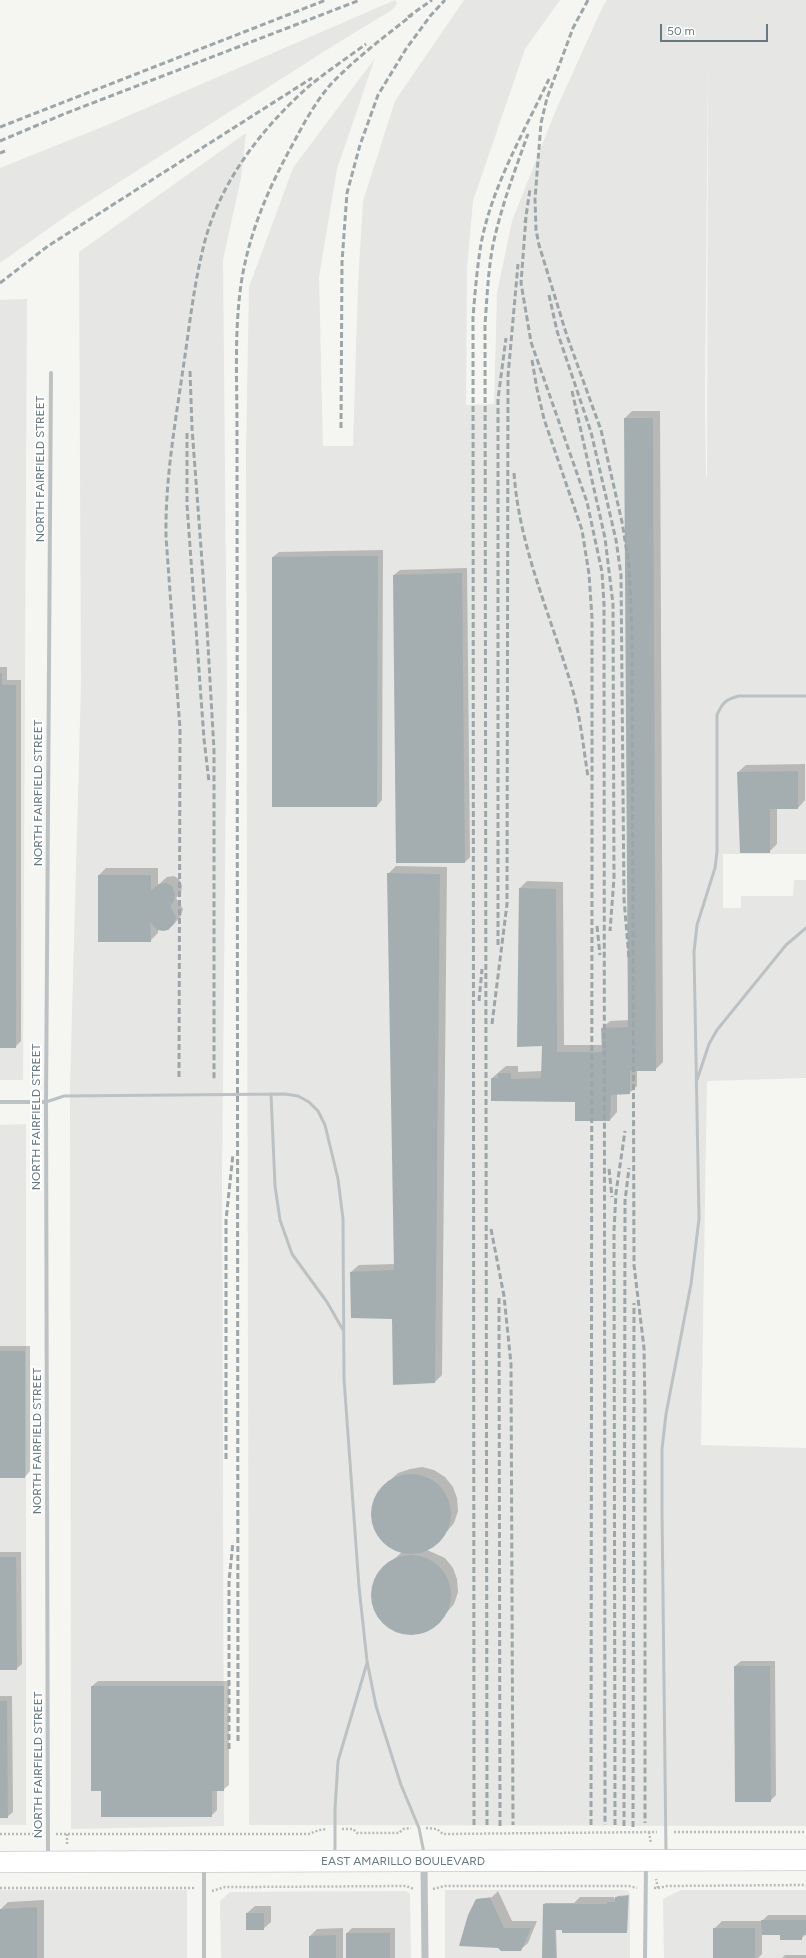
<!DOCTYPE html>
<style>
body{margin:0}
#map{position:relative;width:806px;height:1958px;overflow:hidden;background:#f5f5f2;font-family:Figtree,sans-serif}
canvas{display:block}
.scale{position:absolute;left:660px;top:24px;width:108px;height:18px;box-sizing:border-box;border:2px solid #667a81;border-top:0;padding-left:5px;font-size:12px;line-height:14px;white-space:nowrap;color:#667a81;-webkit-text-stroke:3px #fff;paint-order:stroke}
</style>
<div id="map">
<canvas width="806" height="1958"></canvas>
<div class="scale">50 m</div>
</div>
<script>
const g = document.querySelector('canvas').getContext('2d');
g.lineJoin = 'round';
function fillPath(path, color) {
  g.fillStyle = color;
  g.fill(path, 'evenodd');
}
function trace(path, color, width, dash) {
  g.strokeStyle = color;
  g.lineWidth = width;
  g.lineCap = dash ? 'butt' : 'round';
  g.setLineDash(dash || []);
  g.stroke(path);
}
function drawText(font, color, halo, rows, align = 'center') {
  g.font = font + ' Figtree,sans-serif';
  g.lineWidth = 4;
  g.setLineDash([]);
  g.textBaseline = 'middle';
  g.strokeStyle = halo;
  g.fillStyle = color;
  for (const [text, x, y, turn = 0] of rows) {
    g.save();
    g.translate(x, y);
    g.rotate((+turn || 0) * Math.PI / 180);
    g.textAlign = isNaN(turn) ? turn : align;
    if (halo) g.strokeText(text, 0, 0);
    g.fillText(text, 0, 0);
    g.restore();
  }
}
fillPath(new Path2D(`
 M395 0 397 4 392 10 336 44 69 214 0 263V168L107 125Z
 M464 0H560L525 49 473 201 467 268 466 405 494 404 497 293 512 221 555 112 603 6 607 0H806V854H723V908H741V896H793L794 880H806V1078L707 1081 701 1445 806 1448V1826L249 1825 246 448 249 287 293 168 375 58 337 169 319 277 323 446H353L358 284 363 201 395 101ZM708 55 707 476 706 477 705 403Z
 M246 133 241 178 223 260 227 681 222 1176 224 1826 71 1829 70 1087 81 684 79 252Z
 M27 299 23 1080H0V300Z
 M26 1124V1825H0V1125Z
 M0 1890H187V1958H0Z
 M445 1890H627L630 1893V1958H445Z
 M681 1890H806V1958H664L663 1899Z
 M406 1891 410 1894 411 1958H221L220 1901 230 1892Z`), '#e6e6e5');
fillPath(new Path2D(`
 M632 411H660L663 1062 655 1070H637V1086L629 1093 617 1094V1112L610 1120 576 1101 492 1078 506 1066H518V1072L542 1071 543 1045 520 888 527 881 563 882 564 1045H603L602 1028 610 1021 629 1020 625 418Z
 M383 550 382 800 377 806 273 557 279 552Z
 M467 568 470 857 465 862 394 575 400 570Z
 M0 667H7V680H21V1041L15 1047H0Z
 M805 764V800L798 808H777V844L769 852 738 772 746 765Z
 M396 866 447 867 442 1375 435 1382 393 1318 351 1272 359 1265 395 1264 388 874Z
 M106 868H158V885L167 877 174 876 179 879 182 886 181 893 176 898 183 909 181 916 174 924 158 929V933L150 941 99 875Z
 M0 1346H30V1471L25 1477H0Z
 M422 1467 434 1470 445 1477 453 1487 457 1498 458 1511 454 1523 438 1542 427 1550 445 1558 453 1568 457 1579 458 1592 454 1604 438 1623 428 1630 415 1634 402 1633 390 1628 380 1619 374 1608 372 1595 374 1582 381 1571 402 1552 390 1547 380 1538 374 1527 372 1514 374 1501 381 1490 388 1482 398 1473 410 1469Z
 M0 1552H21L22 1664 16 1669H0Z
 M741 1661H775L776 1795 770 1801 735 1666Z
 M98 1681H229V1785L223 1790H217V1810L211 1816 102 1790 92 1686Z
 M0 1696H12L13 1812 7 1817H0Z
 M498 1891 512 1921H537L528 1943 520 1950 498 1947 477 1899 492 1897Z
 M629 1895 627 1932 556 1929 557 1958H543L544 1905 545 1903H574L580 1897H614V1899L618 1896Z
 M44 1900V1958H0V1910L8 1902Z
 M255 1906H271V1922L263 1929H247V1913Z
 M768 1915H806V1934L801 1939 781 1934H762V1954L758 1958H714V1929L722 1921H762Z
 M343 1928V1958H310V1936L317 1929Z
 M352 1928H395V1958H347V1933Z
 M785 1955H806V1958H782Z`), '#0003');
fillPath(new Path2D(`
 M624 418H653L656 1071H630V1094L611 1095 610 1121H575V1102L491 1101V1078H498V1073H511V1079L541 1078 542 1046 517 1047 519 888 556 889 557 1052H602L601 1028 628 1027Z
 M341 556H378L377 807H272V557Z
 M462 573 465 863H396L393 575Z
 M0 673H2V685H16V1048H0Z
 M798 771V809H770V853H740L737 772Z
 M387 873 440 874 435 1383 393 1385 392 1319 351 1318 350 1272 394 1270Z
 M98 875H151V891L159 884 166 883 172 886 175 894 174 902 170 906 176 917 174 924 168 930 163 931 157 930 150 922 151 942H98Z
 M0 1351H25V1478H0Z
 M371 1514a40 40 0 1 1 80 0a40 40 0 1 1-80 0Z
 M371 1595a40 40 0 1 1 80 0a40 40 0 1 1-80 0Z
 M0 1557H16L17 1670H0Z
 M734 1666H770L771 1802H735Z
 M91 1686H224V1791H212V1817H101V1791H91Z
 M0 1701H7L8 1818H0Z
 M628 1896 627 1933H562V1930H555L556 1958H542L543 1904H607V1902H615V1897Z
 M490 1898 504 1928H531L521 1951H501L498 1948 459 1946 468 1915 476 1899Z
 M37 1907V1958H0V1909Z
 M246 1913H264V1930H246Z
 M761 1920H806V1935H802V1940H780V1935H762Z
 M713 1928H755V1958H713Z
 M346 1933H390V1958H346Z
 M336 1935V1958H309V1936Z`), '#a4aeb1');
const trunk = new Path2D(`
 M0 1862 806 1860`);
trace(trunk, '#b0b5b7', 22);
trace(new Path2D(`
 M426 1828 437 1829 443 1834 657 1832
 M342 1829H353L357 1833H399L403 1829 411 1828
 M649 1832 651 1844
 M674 1832H806
 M0 1834H40
 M56 1834H309L319 1830 327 1829
 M67 1834V1846
 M0 1888H195
 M654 1888H658L656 1879
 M658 1888 667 1886 806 1885
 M433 1889 445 1886H629L637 1888
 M212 1891 225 1887H241L406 1886 414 1889`), '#b7bbbc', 2.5, [2, 2]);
trace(new Path2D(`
 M697 1080 709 1044 717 1030 786 945 806 928
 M271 1094 275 1186 280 1220 292 1254 327 1302 343 1330
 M46 1102 64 1096 285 1094 298 1096 309 1102 318 1111 325 1125 338 1179 343 1219 344 1379 359 1587 367 1661 376 1706 401 1785 419 1828 424 1853
 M335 1853V1809L338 1761 367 1663
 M666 1854 662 1509V1449L666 1414 691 1284 699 1219 694 952 697 925 715 868 717 852V715C722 703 726 699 739 696H806`), '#bcc2c4', 3);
trace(new Path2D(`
 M0 1102H46
 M48 1856 46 1102 51 373
 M204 1867V1958
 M645 1958 646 1867`), '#bcc2c4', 4);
trace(new Path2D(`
 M424 1863 425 1958`), '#bcc2c4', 7);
trace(trunk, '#fff', 21);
trace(new Path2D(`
 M588 0 573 28 547 98 541 123 535 199 536 230 539 245 567 336 601 430 622 522 629 565 632 629 634 1265 644 1348 645 1410V1823
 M408 17 432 0
 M0 127 326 0
 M0 141 64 114 360 0
 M0 153 5 151
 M526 217 521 283 531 342 587 502 602 572 604 604 605 1825
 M525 223 530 189
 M0 283 48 246 312 78
 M549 295 557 331 591 432 616 540 621 575 624 899 629 959
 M532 360 537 389 544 419 582 530 589 574 592 618V872
 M190 371 192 428 207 628 214 750V1079
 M572 391 605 538 613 604 614 878 610 931
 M341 428 342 262 347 193 360 145 378 95 406 49 431 15 445 0
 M187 433V505L204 739 209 782
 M514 473C519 545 549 612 570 681 580 712 583 745 588 777
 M597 926 600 955
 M498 945V399L506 338
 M479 1001 482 969
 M492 1024 507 904 508 376 518 264
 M179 1077 180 729 166 537C165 480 175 425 183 369 189 330 193 291 202 253 216 187 259 131 308 87 326 72 347 58 366 44
 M609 1169 612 1197
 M491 1229 504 1296 511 1364 513 1825
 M499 1298 500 1826
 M226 1459V1220L233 1154
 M238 1741 237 429C237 379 234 327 242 278 251 227 270 185 295 140 305 121 317 100 331 84 356 58 384 37 412 15
 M229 1749V1581L233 1542
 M474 1825 473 317C475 293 477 268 481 244 492 186 524 132 549 79
 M487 1825 485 325C487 298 488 271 493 245 501 207 515 170 528 134
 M591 1825 592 866
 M615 1825 614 1231 616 1193 625 1131
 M624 1826 625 1201 629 1168
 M633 1827 634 1303`), '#9ca5a8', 3, [6, 3]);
drawText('12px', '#667a81', '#fff', [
 ["NORTH FAIRFIELD STREET",40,469,-90],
 ["NORTH FAIRFIELD STREET",38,793,-90],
 ["NORTH FAIRFIELD STREET",36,1117,-90],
 ["NORTH FAIRFIELD STREET",37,1441,-90],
 ["NORTH FAIRFIELD STREET",38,1765,-90],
 ["EAST AMARILLO BOULEVARD",403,1861]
]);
</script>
